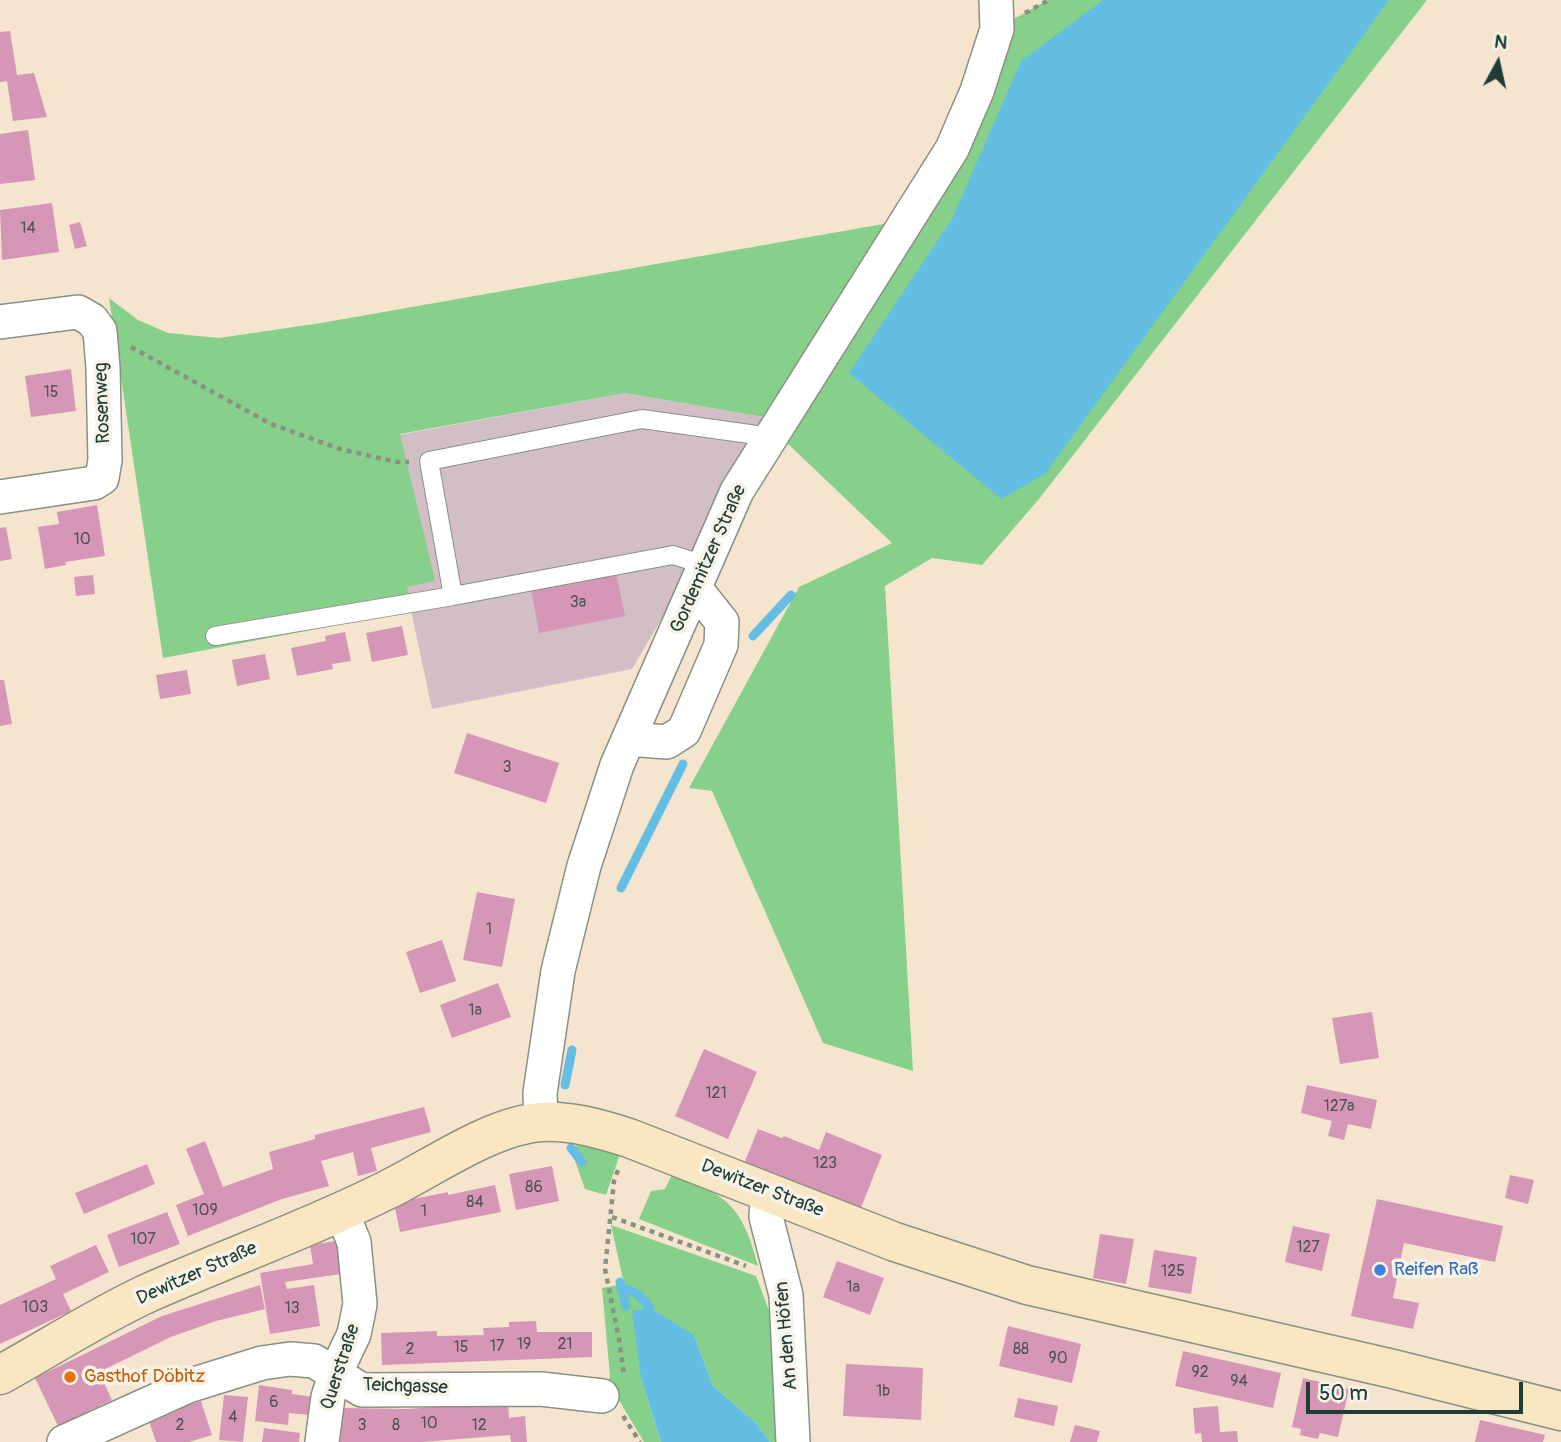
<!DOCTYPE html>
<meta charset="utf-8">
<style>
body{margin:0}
#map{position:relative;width:1561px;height:1442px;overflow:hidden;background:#f5e5cf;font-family:Pangolin,sans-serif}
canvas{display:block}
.north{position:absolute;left:1463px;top:28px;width:70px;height:70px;-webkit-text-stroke:5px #f7f3e8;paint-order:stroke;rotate:8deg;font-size:19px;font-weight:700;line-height:28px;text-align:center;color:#1f3d34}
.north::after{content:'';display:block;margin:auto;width:24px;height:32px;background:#1f3d34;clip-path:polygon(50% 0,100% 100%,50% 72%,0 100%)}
.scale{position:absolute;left:1306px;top:1382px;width:217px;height:32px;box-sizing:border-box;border:4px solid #1f3d34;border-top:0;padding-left:9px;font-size:21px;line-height:24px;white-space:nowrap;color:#1f3d34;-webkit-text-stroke:5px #f7f3e8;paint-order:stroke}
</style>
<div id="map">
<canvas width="1561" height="1442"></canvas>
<div class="north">N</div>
<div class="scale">50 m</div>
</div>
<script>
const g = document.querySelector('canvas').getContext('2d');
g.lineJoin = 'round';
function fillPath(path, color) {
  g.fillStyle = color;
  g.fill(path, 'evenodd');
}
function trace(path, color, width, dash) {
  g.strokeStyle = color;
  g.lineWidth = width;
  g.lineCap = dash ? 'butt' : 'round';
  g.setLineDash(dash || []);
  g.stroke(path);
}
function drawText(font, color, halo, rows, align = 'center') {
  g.font = font + ' Pangolin,sans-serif';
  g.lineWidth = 7;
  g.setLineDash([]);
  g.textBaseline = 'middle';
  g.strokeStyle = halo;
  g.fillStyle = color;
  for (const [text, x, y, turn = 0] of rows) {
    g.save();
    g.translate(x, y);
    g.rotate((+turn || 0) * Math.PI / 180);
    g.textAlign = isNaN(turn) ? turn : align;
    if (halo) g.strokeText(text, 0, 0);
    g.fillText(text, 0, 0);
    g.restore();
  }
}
fillPath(new Path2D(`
 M625 393 781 420 735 494 632 669 432 709 406 587 434 581 399 435Z`), '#d2bec5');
fillPath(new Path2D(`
 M1048 0H1427L1039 499 982 565 932 558 885 586 913 1071 823 1043 712 791 689 788 799 587 892 543 786 442 781 420 625 393 400 434 435 581 407 587 412 611 163 658 109 298 138 320 168 333 219 338 321 323 906 220 997 28Z
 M580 1140 621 1151 606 1195 585 1189 572 1152Z
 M673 1173C728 1196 743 1207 758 1266L639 1219 651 1191 665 1189Z
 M611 1225 756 1276 768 1308 778 1318 782 1442H770L756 1423 713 1386 694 1335 641 1378 661 1442H644L608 1382 610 1376 602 1288 624 1284Z`), '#87d08b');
fillPath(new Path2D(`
 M1103 0H1389L1045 474 1001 499 849 373 952 219 1021 61Z
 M650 1308 694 1335 713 1386 756 1423 770 1442H661L641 1378 632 1311Z`), '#64bde2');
trace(new Path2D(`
 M753 636 791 595
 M621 888 683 764
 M565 1085 572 1050
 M571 1148 582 1162
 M620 1282 626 1306
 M621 1289C634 1288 643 1299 650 1308`), '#64bde2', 9);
fillPath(new Path2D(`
 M10 31 17 75 34 73 47 117 13 121 7 81 0 82V32Z
 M28 130 35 180 0 184V134Z
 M52 203 59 252 2 260 0 210Z
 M80 222 87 246 75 249 69 225Z
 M71 369 76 411 31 417 25 376Z
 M97 505 105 556 65 562 66 565 45 569 38 527 59 524 57 512Z
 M6 527 12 559 0 561V528Z
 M616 572 625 616 539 633 531 589Z
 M93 575 95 594 76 596 74 577Z
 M402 626 408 655 372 662 366 633Z
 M345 632 351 661 332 664 333 669 297 676 291 648 326 641 325 636Z
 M265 654 270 679 237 686 232 660Z
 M187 670 191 694 160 699 156 675Z
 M0 680H4L12 724 0 726Z
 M467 733 559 763 546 803 454 773Z
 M477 892 515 899 502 967 463 960Z
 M442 940 456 981 420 993 406 952Z
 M498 983 511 1017 452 1038 440 1005Z
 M1372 1012 1379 1058 1340 1064 1332 1018Z
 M704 1049 757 1072 728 1139 675 1116Z
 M1307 1085 1377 1100 1371 1129 1348 1124 1344 1140 1328 1136 1332 1121 1301 1113Z
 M424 1107 431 1132 371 1148 377 1171 358 1176 353 1152 321 1161 329 1186 282 1199 188 1236 176 1205 204 1194 186 1149 205 1141 223 1187 273 1169 269 1152 315 1139V1135Z
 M758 1129 782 1138 784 1136 819 1150 826 1132 882 1155 860 1210 744 1164Z
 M147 1164 155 1184 84 1214 75 1193Z
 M552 1166 559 1201 516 1210 509 1174Z
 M1510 1175 1534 1180 1528 1204 1505 1198Z
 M495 1185 501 1212 400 1232 394 1203 448 1192V1195Z
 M1377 1199 1503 1226 1495 1262 1404 1243 1393 1298 1419 1303 1413 1329 1351 1316Z
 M167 1212 180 1244 119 1267 107 1235Z
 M1293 1226 1330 1234 1322 1271 1285 1262Z
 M1100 1234 1134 1239 1126 1284 1093 1278Z
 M336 1241 341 1274 285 1282 287 1289 314 1285 320 1326 270 1334 260 1273 313 1264 310 1245Z
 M96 1245 109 1272 63 1294 71 1311 0 1344V1305L56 1279 50 1266Z
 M1154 1250 1197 1257 1191 1294 1148 1287Z
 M837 1261 884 1278 870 1315 823 1297Z
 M260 1285 265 1309 216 1321 171 1337 99 1372 112 1400 58 1426 35 1378 162 1316Z
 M536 1321 537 1332H592V1357L382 1365 381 1333 437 1331V1336L484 1335 483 1328 509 1327V1322Z
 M1008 1326 1081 1344 1072 1383 999 1366Z
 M1183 1351 1281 1373 1273 1408 1175 1386Z
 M846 1364 923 1368 921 1420 843 1416Z
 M1303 1378 1349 1389 1338 1437 1320 1433 1318 1439 1300 1435 1301 1429 1292 1427Z
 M259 1385 292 1390V1394L313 1397 310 1415 289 1413 288 1425 255 1421Z
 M224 1395 248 1397 243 1442 219 1440Z
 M1018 1398 1058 1406 1054 1426 1014 1417Z
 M201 1401 212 1435 189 1442H156L148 1418Z
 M508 1401 509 1418 525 1416 527 1442H511L510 1435 422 1442H340L341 1408 408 1409Z
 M1218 1406 1220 1432 1237 1431 1238 1442H1202L1201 1433 1195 1434 1193 1408Z
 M1480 1420 1545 1435 1543 1442H1475Z
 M1075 1425 1100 1431 1097 1442H1070Z
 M264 1428 300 1433 299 1442H262Z`), '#d696b7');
const lane = new Path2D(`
 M705 565 673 555 453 596 429 461 642 419 771 437
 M215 636 453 596`);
const street = new Path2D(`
 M0 322 78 312 92 320 100 331 103 368 105 460 102 478 94 483 0 497
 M629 739 667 742 684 731 721 645 722 622 695 588
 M541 1122 540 1093 558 971 584 866 617 765 737 491 952 149 977 91 997 29 996 0
 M768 1191 766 1217 786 1295 793 1442
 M64 1442 188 1386 262 1363 290 1359 314 1361 362 1390 541 1389 602 1396
 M322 1442 328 1397 336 1372 354 1334 360 1304 354 1242 341 1211`);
const secondary = new Path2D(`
 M0 1375C49 1348 98 1316 148 1293 227 1258 309 1229 387 1190 432 1168 490 1126 541 1122 570 1120 601 1129 629 1138L895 1242 1027 1285 1393 1369 1561 1411`);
trace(lane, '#8a9182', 20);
trace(street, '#8a9182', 36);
trace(secondary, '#8a9182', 41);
trace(new Path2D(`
 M1025 13 1049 0
 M131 347 271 424 340 449 397 462H409
 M618 1170 614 1181 605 1269 619 1339 624 1375
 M612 1217 746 1266
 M623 1416 640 1442`), '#8a9182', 4.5, [5, 5]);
trace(lane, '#fff', 18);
trace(street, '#fff', 33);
trace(secondary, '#f9e7c3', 38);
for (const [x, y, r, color] of [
 [1380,1270,7,"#3f7fe0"],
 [70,1377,7,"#e8710a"]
]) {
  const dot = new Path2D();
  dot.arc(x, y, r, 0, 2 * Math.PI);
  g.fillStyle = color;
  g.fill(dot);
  trace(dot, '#f7f3e8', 2.5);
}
drawText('16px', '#4d5355', null, [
 ["14",28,229],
 ["15",51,393],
 ["10",82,540],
 ["3a",578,603],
 ["3",507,768],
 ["1",489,930],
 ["1a",475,1011],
 ["121",716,1094],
 ["127a",1339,1107],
 ["123",825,1164],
 ["86",534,1188],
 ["84",475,1203],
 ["109",205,1211],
 ["1",424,1212],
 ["107",143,1240],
 ["127",1308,1248],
 ["125",1173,1272],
 ["1a",853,1288],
 ["103",35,1308],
 ["13",292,1309],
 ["19",524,1345],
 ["21",565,1345],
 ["17",497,1347],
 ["15",461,1348],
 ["2",410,1350],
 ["88",1021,1350],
 ["90",1058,1359],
 ["92",1200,1373],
 ["94",1239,1382],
 ["1b",883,1392],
 ["6",274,1403],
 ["4",233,1418],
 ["10",429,1424],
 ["2",180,1426],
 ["3",362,1426],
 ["8",396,1426],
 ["12",479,1426]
]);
drawText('19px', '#1f3d34', '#f7f3e8', [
 ["Rosenweg",103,403,-92],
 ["Gordemitzer Straße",709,559,-66],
 ["Dewitzer Straße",762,1189,21],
 ["Dewitzer Straße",197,1274,-24],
 ["An den Höfen",787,1336,-95],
 ["Querstraße",341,1367,-72],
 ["Teichgasse",405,1387,2]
]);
drawText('19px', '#366cbe', '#f7f3e8', [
 ["Reifen Raß",1394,1270]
], 'left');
drawText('19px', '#c56008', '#f7f3e8', [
 ["Gasthof Döbitz",84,1377]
], 'left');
</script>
